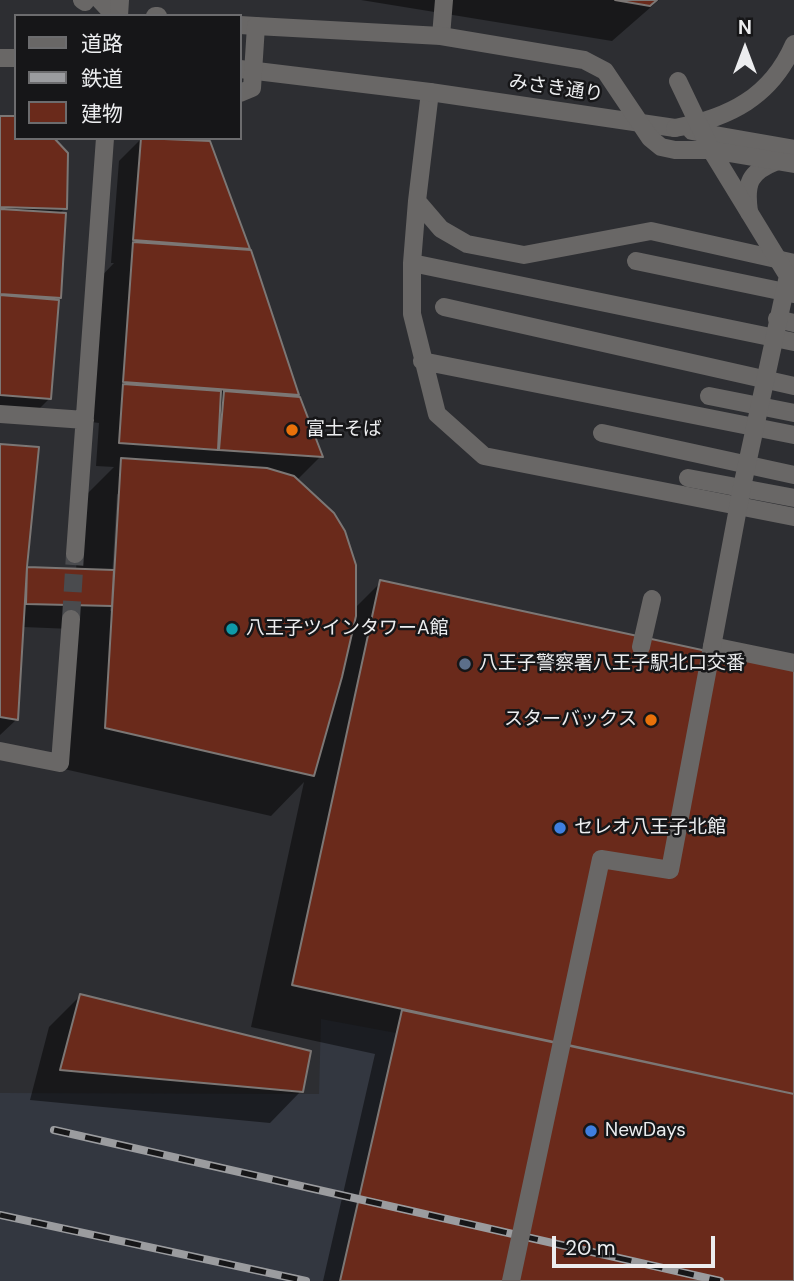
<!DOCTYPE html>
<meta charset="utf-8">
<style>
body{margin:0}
#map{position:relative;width:794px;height:1281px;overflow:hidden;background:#2d2e32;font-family:"DM Sans","Noto Sans JP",sans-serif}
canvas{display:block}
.legend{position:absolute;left:14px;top:14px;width:228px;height:126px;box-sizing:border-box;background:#161618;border:2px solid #6c6c6e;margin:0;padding:9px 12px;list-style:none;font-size:21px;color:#ecedef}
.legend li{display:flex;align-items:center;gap:14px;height:35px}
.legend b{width:35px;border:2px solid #6c6c6e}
.north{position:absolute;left:710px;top:14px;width:70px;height:70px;-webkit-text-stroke:5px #161618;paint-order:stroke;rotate:0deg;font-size:19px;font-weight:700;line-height:28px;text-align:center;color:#ecedef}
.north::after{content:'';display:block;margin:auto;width:24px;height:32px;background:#ecedef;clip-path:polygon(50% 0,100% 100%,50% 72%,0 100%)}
.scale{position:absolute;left:552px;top:1236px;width:163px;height:32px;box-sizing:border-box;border:4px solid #ecedef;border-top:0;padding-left:9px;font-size:21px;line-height:24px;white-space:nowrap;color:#ecedef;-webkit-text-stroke:5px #161618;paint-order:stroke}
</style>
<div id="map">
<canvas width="794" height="1281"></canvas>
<ul class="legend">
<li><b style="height:9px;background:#696766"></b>道路</li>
<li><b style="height:9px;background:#9b9c9f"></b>鉄道</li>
<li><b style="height:19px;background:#6a2a1b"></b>建物</li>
</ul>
<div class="north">N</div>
<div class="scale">20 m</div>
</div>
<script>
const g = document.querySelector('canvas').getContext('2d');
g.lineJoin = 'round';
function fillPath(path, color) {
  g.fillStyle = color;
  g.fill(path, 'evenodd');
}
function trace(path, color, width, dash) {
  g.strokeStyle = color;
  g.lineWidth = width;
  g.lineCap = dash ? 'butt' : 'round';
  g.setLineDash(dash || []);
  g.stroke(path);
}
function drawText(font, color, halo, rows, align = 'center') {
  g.font = font + ' "DM Sans","Noto Sans JP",sans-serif';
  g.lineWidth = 5;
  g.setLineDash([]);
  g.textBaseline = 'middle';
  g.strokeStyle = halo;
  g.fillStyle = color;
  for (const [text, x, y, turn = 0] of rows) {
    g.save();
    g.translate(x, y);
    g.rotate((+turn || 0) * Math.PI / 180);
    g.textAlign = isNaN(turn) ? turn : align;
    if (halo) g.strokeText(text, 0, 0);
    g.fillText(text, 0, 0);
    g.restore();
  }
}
fillPath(new Path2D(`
 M321 1019 794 1107V1281H0V1093L319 1094Z`), '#333740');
fillPath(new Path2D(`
 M361 0H659L612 41Z
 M0 118 65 208 59 214V297L57 299 50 398 26 422 0 420Z
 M142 138 208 143 248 248 245 251 297 394 293 398 320 457 296 481 355 608 381 582 794 671V1281H323L375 1054 251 1027 304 782 271 816 64 769 72 629 23 627 16 720 0 735V446L37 449 28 569 76 571 80 501 114 467 96 466 99 423 84 421 94 284 114 263H111L119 161ZM117 494 120 495 113 611H110Z
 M80 996 301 1091 270 1123 30 1100 49 1027Z`), '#0007');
const building = new Path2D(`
 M615 0H657L650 6Z
 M0 116H16V138H54L68 153 67 209 0 207Z
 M141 138 210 141 250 249 133 240Z
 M0 209 66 213 61 298 0 294Z
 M133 242 251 250 299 395 123 382Z
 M0 295 59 300 51 399 0 395Z
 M123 384 221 391 218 450 119 443Z
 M224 391 300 397 323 457 219 450Z
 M0 444 39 447 27 567 18 720 0 717Z
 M121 458 267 468 294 476 334 513 345 531 356 565V616L342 677 314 776 105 728Z
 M27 567 114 570 112 606 26 604Z
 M380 580 794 670V1094L292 985Z
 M80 994 311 1051 303 1092 60 1070Z
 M402 1010 794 1094V1281H340Z`);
fillPath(building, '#6a2a1b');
trace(building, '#7c7775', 2);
trace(new Path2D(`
 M71 619 75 554`), '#4a4b4e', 18, [18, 9]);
trace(new Path2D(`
 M430 92 417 201 412 263V314L437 414 484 456 794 517
 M417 201 441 229 467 244 524 255 651 231 794 263
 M412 263 794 342
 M422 361 794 435`), '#696766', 18);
trace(new Path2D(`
 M82 0 85 2
 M100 0 115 16
 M155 16H158
 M240 25 256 26
 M441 36 444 0
 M749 212C745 183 749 172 777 161
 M636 261 794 294
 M444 307 794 386
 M777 319 794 323
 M709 396 794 413
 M602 433 794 475
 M688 478 794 498
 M712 646 794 663
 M641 647 652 599`), '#696766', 18);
trace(new Path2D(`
 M119 16 120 0
 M0 58H16
 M240 69 430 92 675 128
 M0 414 85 420
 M75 554 105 138
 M0 751 60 763 71 619`), '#696766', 18);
trace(new Path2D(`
 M675 128C729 118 771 97 794 44
 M692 131 794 149`), '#696766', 18);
const rail = new Path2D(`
 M54 1130 720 1281
 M0 1215 306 1281`);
trace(rail, '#9b9c9f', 8);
trace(rail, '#161618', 5, [16]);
trace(new Path2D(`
 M240 93 252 88 256 26 441 36 584 60 605 71 650 138 661 147 675 150H711L794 164
 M511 1281 601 859 670 870 742 487 788 276 711 150 678 81`), '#696766', 18);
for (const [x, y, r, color] of [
 [292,430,7,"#e8710a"],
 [232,629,7,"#0f9aa8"],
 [465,664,7,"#5c6f8a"],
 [651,720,7,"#e8710a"],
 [560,828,7,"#3f7fe0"],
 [591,1131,7,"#3f7fe0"]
]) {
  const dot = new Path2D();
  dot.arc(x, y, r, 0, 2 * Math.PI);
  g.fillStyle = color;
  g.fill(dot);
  trace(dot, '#161618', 2.5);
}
drawText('19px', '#ecedef', '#161618', [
 ["みさき通り",556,89,8]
]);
drawText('19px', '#ecedef', '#161618', [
 ["富士そば",306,430],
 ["八王子ツインタワーA館",246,629],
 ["八王子警察署八王子駅北口交番",479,664],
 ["スターバックス",637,720,"right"],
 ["セレオ八王子北館",574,828],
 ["NewDays",605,1131]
], 'left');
</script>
